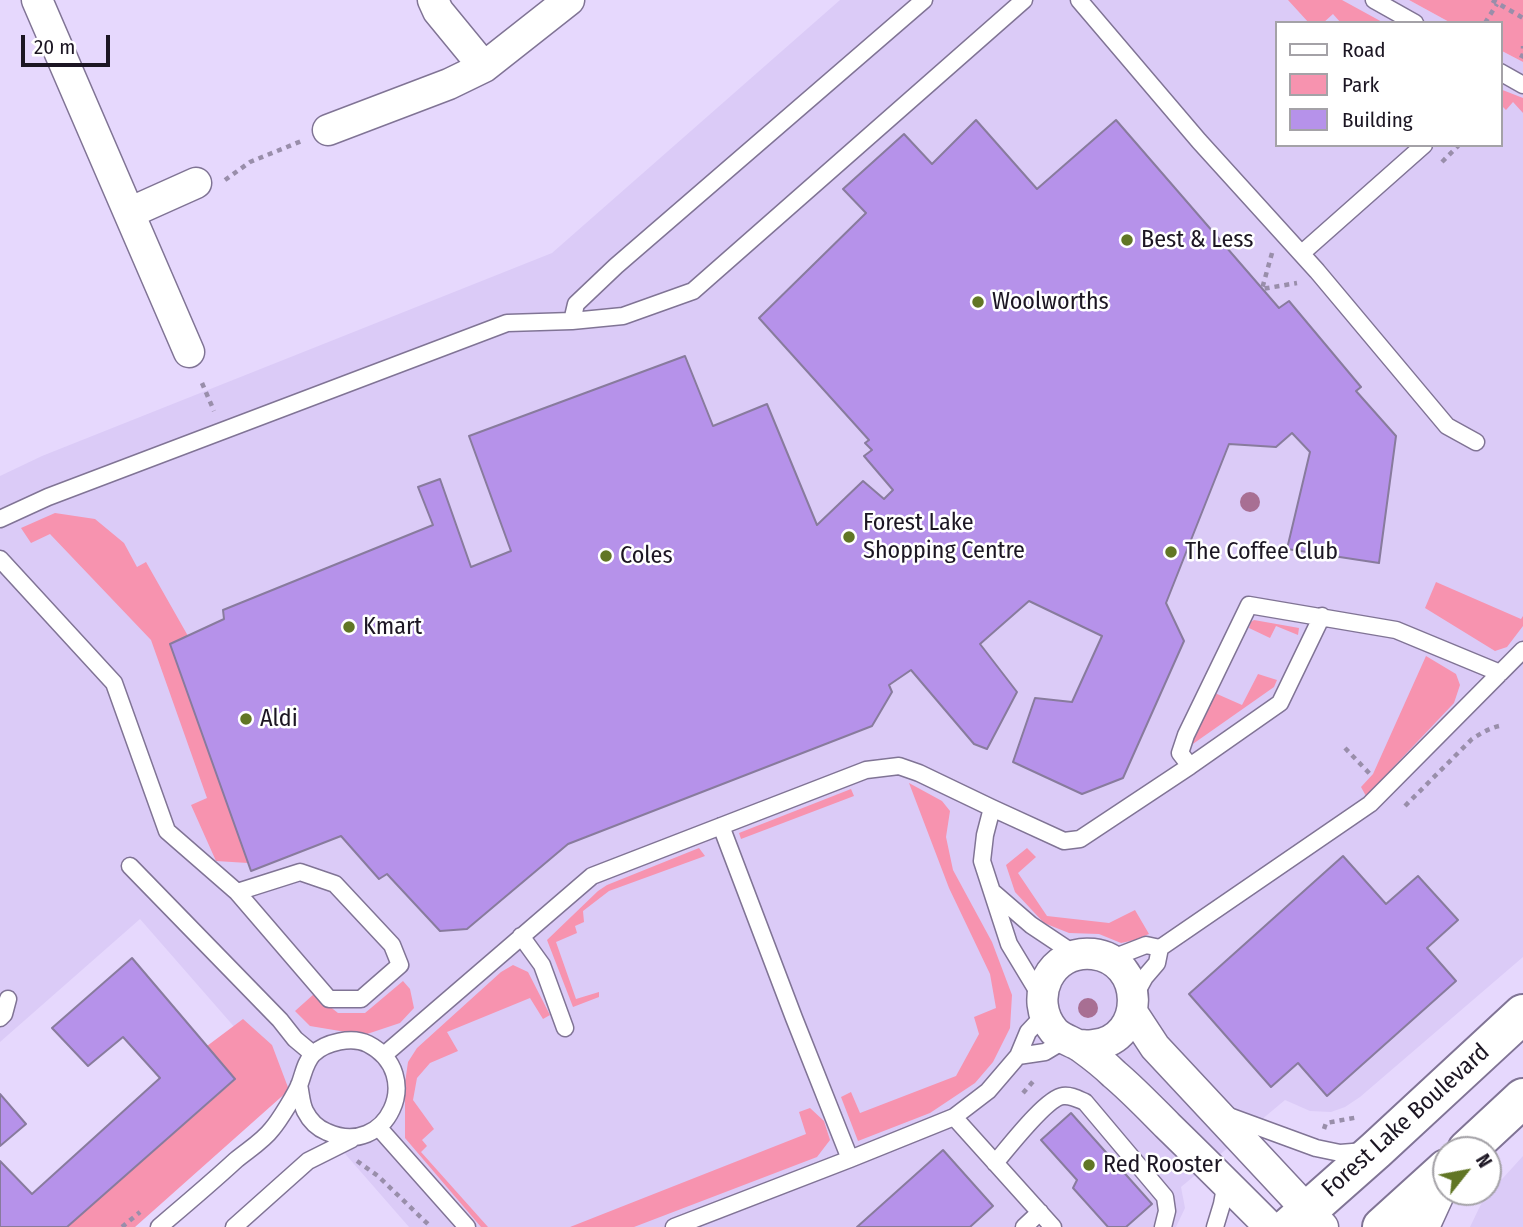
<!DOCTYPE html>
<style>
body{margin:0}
#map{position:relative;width:1523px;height:1227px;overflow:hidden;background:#e6d8fd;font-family:"Fira Sans Condensed",sans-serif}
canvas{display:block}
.legend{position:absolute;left:1275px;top:21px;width:228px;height:126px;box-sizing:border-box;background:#fff;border:2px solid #a4a2a7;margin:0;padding:9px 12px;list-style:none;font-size:21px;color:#1c1623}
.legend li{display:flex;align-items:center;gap:14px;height:35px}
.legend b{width:35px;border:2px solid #a4a2a7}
.north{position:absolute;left:1432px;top:1136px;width:70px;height:70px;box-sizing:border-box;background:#fff;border:2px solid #a4a2a7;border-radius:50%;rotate:59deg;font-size:19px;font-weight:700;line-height:28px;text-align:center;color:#1c1623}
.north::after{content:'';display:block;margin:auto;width:24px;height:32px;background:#617625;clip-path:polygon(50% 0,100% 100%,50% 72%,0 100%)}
.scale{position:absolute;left:21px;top:35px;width:89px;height:32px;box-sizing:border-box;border:4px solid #1c1623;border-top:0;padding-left:9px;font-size:21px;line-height:24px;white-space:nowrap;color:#1c1623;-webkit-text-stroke:5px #fff;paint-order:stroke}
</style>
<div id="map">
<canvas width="1523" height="1227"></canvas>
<ul class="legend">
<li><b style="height:9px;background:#fff"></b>Road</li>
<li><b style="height:19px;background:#f793af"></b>Park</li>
<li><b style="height:19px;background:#b692ea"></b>Building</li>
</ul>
<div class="north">N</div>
<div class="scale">20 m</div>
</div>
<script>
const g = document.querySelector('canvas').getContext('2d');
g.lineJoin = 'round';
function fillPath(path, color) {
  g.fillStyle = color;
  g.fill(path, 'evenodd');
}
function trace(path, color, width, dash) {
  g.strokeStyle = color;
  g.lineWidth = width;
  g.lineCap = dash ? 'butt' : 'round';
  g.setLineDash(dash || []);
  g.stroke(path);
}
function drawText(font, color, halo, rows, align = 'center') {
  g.font = font + ' "Fira Sans Condensed",sans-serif';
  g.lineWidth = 5;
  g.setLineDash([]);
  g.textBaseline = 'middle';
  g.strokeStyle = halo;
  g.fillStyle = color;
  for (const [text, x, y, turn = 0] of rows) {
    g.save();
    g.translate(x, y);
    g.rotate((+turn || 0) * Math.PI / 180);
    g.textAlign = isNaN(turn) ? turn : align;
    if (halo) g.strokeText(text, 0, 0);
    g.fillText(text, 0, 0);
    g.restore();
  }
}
fillPath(new Path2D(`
 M840 0H1409L1451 23H1276V145H1500V50L1523 62V957L1360 1097 1345 1107 1331 1112 1310 1111 1285 1100 1181 1187 1185 1208 1176 1227H409L140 919 0 1042V476L42 456 552 253Z
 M1523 1156V1227H1470L1483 1200Z`), '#dbcbf7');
fillPath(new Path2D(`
 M1288 0H1342L1384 23H1341L1333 14 1323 23H1309Z
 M1409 0H1523V62L1500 50V23H1451Z
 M1500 89 1523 98V113L1513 102 1506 110 1500 104Z
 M55 513 95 519 124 543 137 567 146 562 188 636 170 644 248 863 216 861 191 805 207 798 151 640 50 534 31 543 21 528Z
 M1436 582 1521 619 1523 616V626L1507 647 1495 651 1425 608Z
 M1254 620 1299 628 1298 635 1276 626 1270 638 1249 628 1251 622Z
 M1426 656 1456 674 1460 685 1454 703 1366 796 1361 787 1373 774Z
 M1258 674 1277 680 1274 687 1180 753 1208 690 1242 705Z
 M909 783 942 801 950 811 946 837 953 870 992 942 1012 995 1010 1028 993 1062 975 1083 930 1113 858 1141 841 1097 851 1092 860 1113 956 1076 979 1034 974 1017 996 1008 990 974 949 888Z
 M851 789 854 796 741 839 739 833Z
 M699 848 705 856 609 891 583 911 584 922 575 926 577 933 556 942 576 999 599 992V997L573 1007 547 940 598 891 607 885Z
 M1027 848 1036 857 1018 873 1047 916 1109 923 1135 910 1149 934 1135 940 1121 943 1099 934 1069 933 1044 923 1015 892 1006 865Z
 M513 965 528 972 550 1015 543 1019 530 998 447 1032 458 1051 430 1063 417 1078 413 1100 434 1129 422 1140 427 1146 421 1152 488 1227H481L405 1138V1083L408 1062 417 1048 501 972Z
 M403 981 410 989 414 1008 400 1023 364 1035 310 1026 295 1011 314 994 338 1013H365Z
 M243 1019 272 1045 289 1090 135 1227H67L235 1080 207 1046Z
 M810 1108 824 1121 830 1140 817 1157 634 1227H570L806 1134 799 1112Z`), '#f793af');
const building = new Path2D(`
 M976 120 1037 189 1116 120 1279 308 1289 301 1361 387 1356 391 1396 436 1379 563 1287 549 1310 452 1292 433 1276 447 1229 444 1166 603 1184 641 1123 778 1082 794 1013 762 1035 698 1072 702 1102 636 1029 601 980 644 1017 692 987 749 974 744 911 670 889 685 892 692 872 726 568 844 467 929 440 931 387 874 379 879 341 836 251 871 170 644 224 619 223 610 433 525 418 487 440 479 471 567 511 551 469 436 685 356 713 426 767 404 817 525 863 481 884 499 893 490 864 456 872 450 865 443 869 440 759 318 866 213 843 189 904 134 932 164Z
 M1343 856 1386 904 1418 876 1458 920 1427 948 1456 981 1327 1096 1298 1063 1271 1087 1189 994Z
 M132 958 235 1079 67 1227H0V1161L32 1194 160 1078 123 1037 88 1066 52 1028Z
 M0 1094 26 1124 0 1146Z
 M1071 1113 1152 1204 1126 1227H1108L1073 1188 1077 1180 1041 1140Z
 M943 1150 993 1206 970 1227H857Z`);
fillPath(building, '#b692ea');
trace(building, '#887b9d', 2);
const service = new Path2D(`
 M1079 0 1199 141 1317 271 1447 426 1476 442
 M1374 0 1415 23
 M1500 72 1523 85
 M1302 253 1424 145
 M572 321 576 304 616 266 924 0
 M0 519 48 497 507 323 572 321 623 316 693 291 1024 0
 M0 559 114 683 167 831 237 892 329 999H361L400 965 392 945 335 884 300 872 237 892
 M1190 766 1180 753 1186 735 1249 605 1396 630 1500 673
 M992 808 985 835 982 861 1009 944 1041 997
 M721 826 794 1018 850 1159
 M130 866 280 1020 295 1039 313 1054
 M994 893 1031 925 1076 955
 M521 936 542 965 565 1028
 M1110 959 1146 945 1160 948
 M1134 997 1145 977 1157 963 1160 948 1370 804 1523 650
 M0 1018 4 1014 8 999
 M384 1055 592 876 866 770 899 766 919 773 992 808 1064 841 1080 839 1190 766 1280 703 1322 616
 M1018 1056 1045 1052 1065 1040
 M1226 1115 1316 1148 1340 1153 1365 1151
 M954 1117 1053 1227
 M379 1128 467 1227
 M995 1163C1008 1148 1046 1098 1063 1096 1071 1095 1078 1099 1085 1102L1165 1197 1167 1211 1163 1227
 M159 1227C185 1205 211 1183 236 1160 248 1150 263 1141 272 1129 279 1121 297 1092 300 1083 304 1072 305 1063 313 1054 326 1042 352 1036 368 1044 426 1074 387 1159 327 1132 317 1128 310 1121 305 1111 301 1103 301 1093 299 1085
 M234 1227 308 1161 352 1139
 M674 1227 850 1159 954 1117 988 1091 1018 1056 1028 1032 1044 1015
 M1024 1227 1040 1212
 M1215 1227 1222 1204 1226 1182`);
const minor = new Path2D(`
 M37 0 189 352
 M433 0 438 11 484 67
 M328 130 449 84 484 67 569 0
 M129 213 196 183
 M1132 1012 1155 1047 1323 1227
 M1078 1045C1083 1045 1089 1046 1094 1045 1147 1039 1145 960 1093 954 1050 949 1027 999 1054 1031 1061 1039 1072 1041 1081 1047 1092 1055 1104 1064 1114 1074 1133 1090 1150 1108 1168 1126 1202 1159 1236 1193 1270 1227
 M1424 1227 1446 1179`);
const secondary = new Path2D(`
 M1467 1150 1523 1098
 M1289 1227 1376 1150 1523 1014
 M1382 1227 1446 1169`);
trace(service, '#807495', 19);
trace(minor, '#807495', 33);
trace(secondary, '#807495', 42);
trace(new Path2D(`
 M1492 0 1523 18
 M1485 23 1497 4
 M1521 58 1523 54V46
 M1442 162 1459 145
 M225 180 250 162 304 140
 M1272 253 1262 289 1297 283
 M202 383 214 411
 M1345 748 1370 774
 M1405 806 1472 739C1483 732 1491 727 1504 725
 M1023 1093 1036 1078
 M1324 1129 1326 1123 1359 1117
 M357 1161 378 1176 431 1227
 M122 1227 140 1212`), '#998eaa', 4.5, [5, 5]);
trace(service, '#fff', 16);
trace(minor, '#fff', 30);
trace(secondary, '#fff', 38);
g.fillStyle = '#a86f93';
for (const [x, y] of [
 [1250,502],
 [1088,1008]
]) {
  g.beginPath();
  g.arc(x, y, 10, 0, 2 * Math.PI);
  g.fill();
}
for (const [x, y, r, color] of [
 [1127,240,7,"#617625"],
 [978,302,7,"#617625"],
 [849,537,7,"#617625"],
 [1171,552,7,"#617625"],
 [606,556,7,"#617625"],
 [349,627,7,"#617625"],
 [246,719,7,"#617625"],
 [1089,1165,7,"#617625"]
]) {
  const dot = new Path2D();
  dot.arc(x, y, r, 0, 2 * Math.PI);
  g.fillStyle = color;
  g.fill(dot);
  trace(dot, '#fff', 2.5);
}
drawText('24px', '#1c1623', '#fff', [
 ["Best & Less",1141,240],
 ["Woolworths",992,302],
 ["Forest Lake",863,523],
 ["Shopping Centre",863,551],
 ["The Coffee Club",1185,552],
 ["Coles",620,556],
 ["Kmart",363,627],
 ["Aldi",260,719],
 ["Red Rooster",1103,1165]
], 'left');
drawText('24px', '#1c1623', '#fff', [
 ["Forest Lake Boulevard",1406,1121,-42]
]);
</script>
